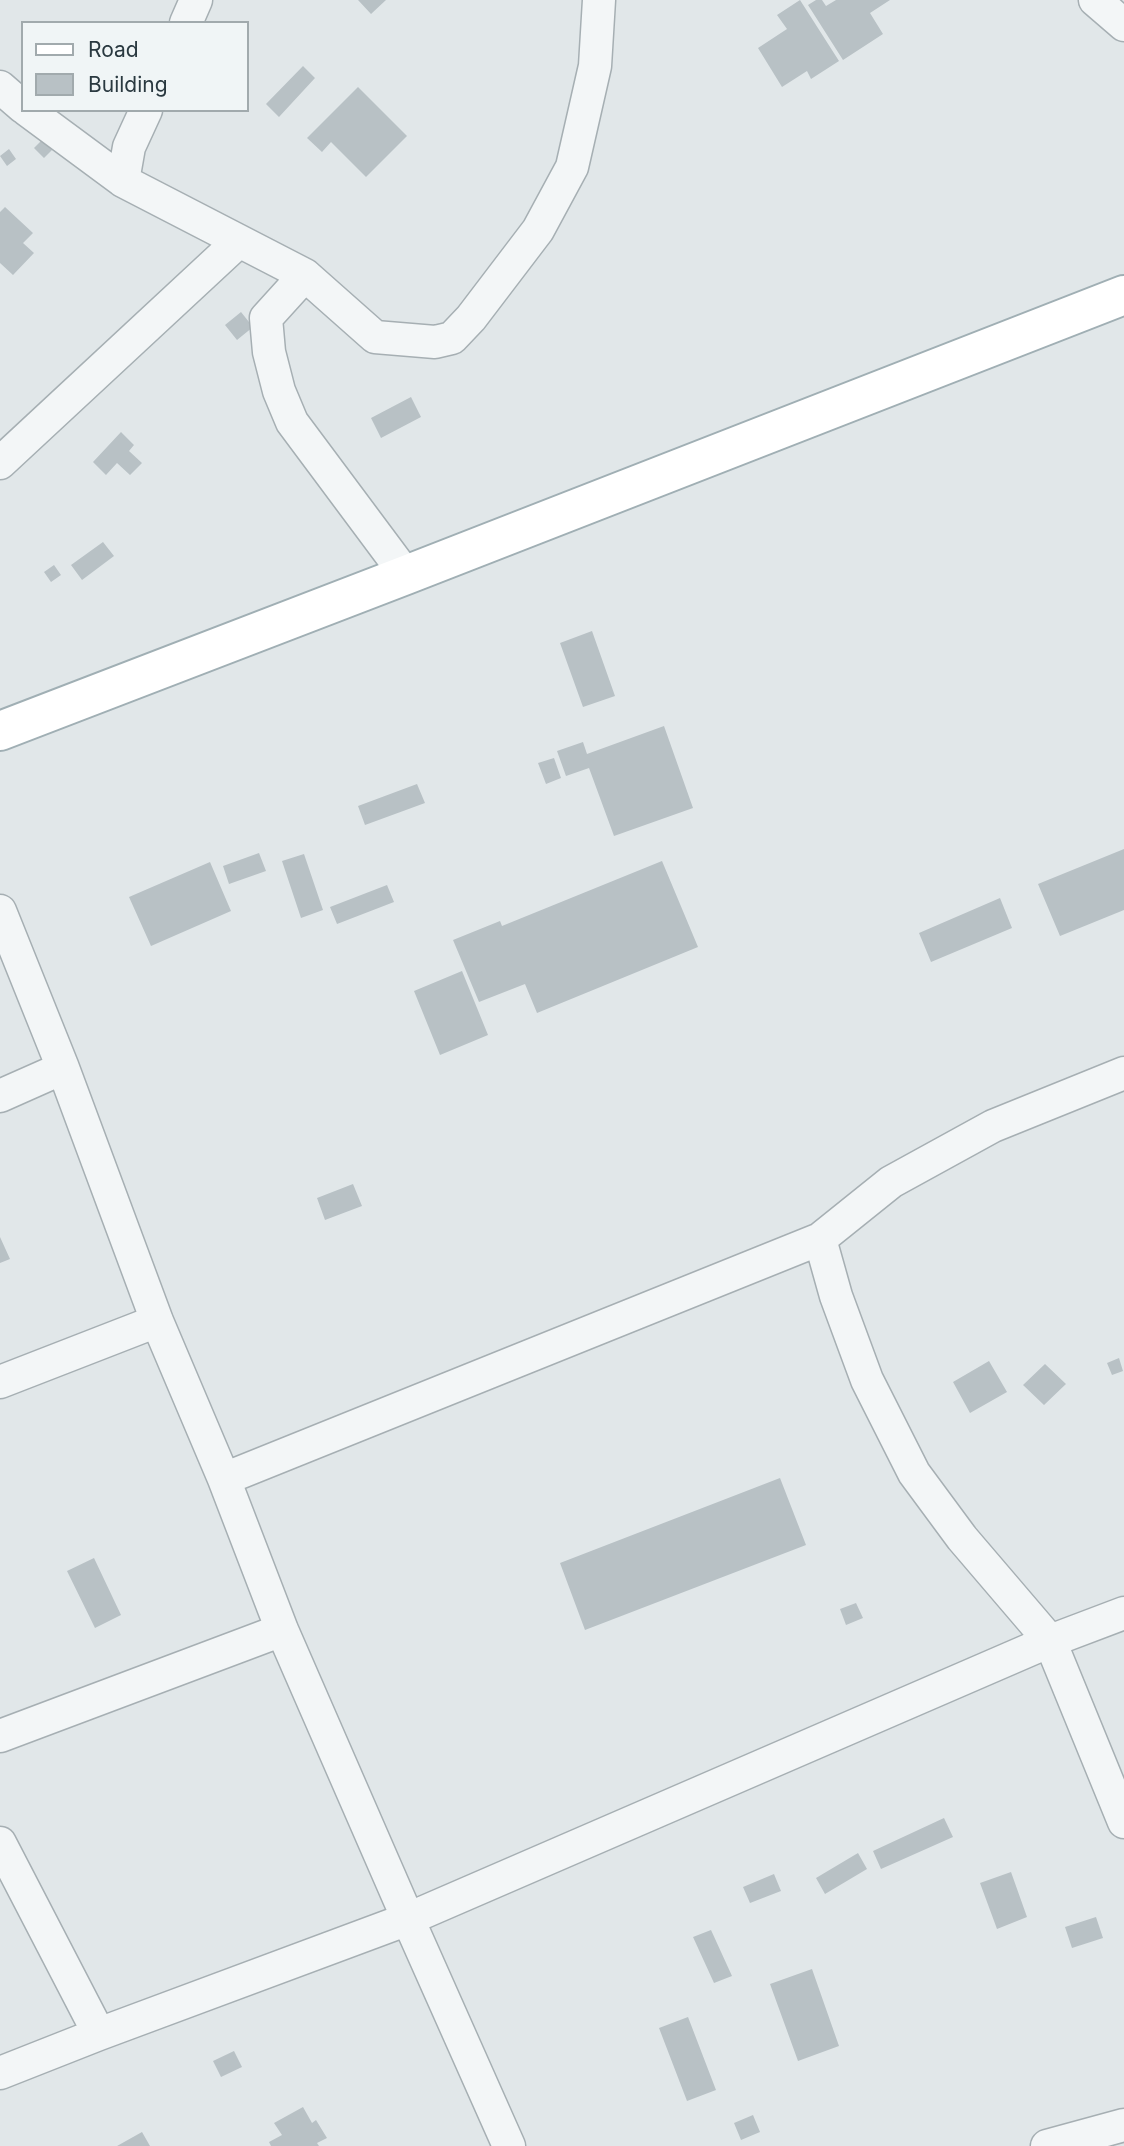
<!DOCTYPE html>
<style>
body{margin:0}
#map{position:relative;width:1124px;height:2146px;overflow:hidden;background:#e1e7e9;font-family:Inter,sans-serif}
canvas{display:block}
.legend{position:absolute;left:21px;top:21px;width:228px;height:91px;box-sizing:border-box;background:#f0f5f6;border:2px solid #a1aaad;margin:0;padding:9px 12px;list-style:none;font-size:21px;color:#2a3940}
.legend li{display:flex;align-items:center;gap:14px;height:35px}
.legend b{width:35px;border:2px solid #a1aaad}
</style>
<div id="map">
<canvas width="1124" height="2146"></canvas>
<ul class="legend">
<li><b style="height:9px;background:#fff"></b>Road</li>
<li><b style="height:19px;background:#b8c1c5"></b>Building</li>
</ul>
</div>
<script>
const g = document.querySelector('canvas').getContext('2d');
g.lineJoin = 'round';
function fillPath(path, color) {
  g.fillStyle = color;
  g.fill(path, 'evenodd');
}
function trace(path, color, width, dash) {
  g.strokeStyle = color;
  g.lineWidth = width;
  g.lineCap = dash ? 'butt' : 'round';
  g.setLineDash(dash || []);
  g.stroke(path);
}
fillPath(new Path2D(`
 M358 0H386L371 14Z
 M800 0 839 61 811 79 807 71 782 87 758 48 787 29 777 15Z
 M816 0H822L826 6 836 0H890L870 13 883 34 843 60 808 5Z
 M303 66 315 78 279 117 266 104Z
 M358 87 407 136 366 177 331 142 322 152 307 138Z
 M42 140 52 150 44 158 34 148Z
 M9 149 16 159 7 166 0 156Z
 M5 207 33 233 23 243 34 253 13 275 0 263V212Z
 M241 312 253 327 237 340 225 325Z
 M411 397 421 417 381 438 371 418Z
 M121 432 134 445 129 451 142 463 130 475 117 463 106 475 93 462Z
 M103 542 114 556 82 580 71 565Z
 M54 565 61 575 51 582 44 572Z
 M592 631 615 696 583 707 560 643Z
 M664 726 693 808 614 836 589 768 566 776 557 751 583 742 587 754Z
 M554 758 561 778 546 784 538 763Z
 M417 784 425 803 365 825 358 806Z
 M1124 849V910L1060 936 1038 884Z
 M259 853 266 871 229 884 223 866Z
 M304 854 323 910 301 918 282 861Z
 M662 861 698 947 537 1013 525 984 479 1002 453 940 500 921 502 926Z
 M210 862 231 911 151 946 129 897Z
 M387 885 394 902 337 924 330 907Z
 M1000 898 1012 928 931 962 919 933Z
 M462 971 488 1035 440 1055 414 991Z
 M353 1184 362 1206 325 1220 317 1198Z
 M0 1237 10 1259 0 1263Z
 M1119 1358 1123 1371 1112 1375 1107 1363Z
 M989 1361 1007 1392 970 1413 953 1382Z
 M1045 1364 1066 1384 1044 1405 1023 1385Z
 M780 1478 806 1545 585 1630 560 1563Z
 M94 1558 121 1615 95 1628 67 1571Z
 M856 1603 863 1618 846 1625 840 1609Z
 M944 1818 953 1837 881 1869 873 1851Z
 M858 1853 867 1869 825 1894 816 1878Z
 M1011 1872 1027 1917 997 1929 980 1883Z
 M774 1874 781 1891 750 1903 743 1887Z
 M1096 1917 1103 1938 1072 1948 1065 1927Z
 M711 1930 732 1976 714 1983 693 1937Z
 M812 1969 839 2046 798 2061 770 1984Z
 M688 2017 716 2090 687 2101 659 2028Z
 M234 2051 242 2067 221 2077 213 2061Z
 M303 2107 312 2123 316 2120 327 2138 317 2143 319 2146H271L269 2142 282 2135 274 2123Z
 M753 2115 760 2132 741 2140 734 2123Z
 M142 2132 150 2146H117Z`), '#b8c1c5');
const minor = new Path2D(`
 M1095 0 1124 25
 M186 23 196 0
 M0 87 23 107
 M27 110 123 181 305 275 266 318 269 352 279 391 292 422 406 575
 M123 181 129 147 146 110
 M305 275 375 337 435 342 452 338 471 318 538 230 572 167 595 66 599 0
 M0 463 239 241
 M0 911 63 1068 157 1321 224 1479 282 1630 408 1919 509 2146
 M0 1096 63 1068
 M820 1239 836 1296 867 1380 914 1473 962 1538 1050 1641 1124 1822
 M0 1382 157 1321
 M224 1479 820 1239 891 1182 993 1126 1124 1073
 M0 1736 282 1630
 M0 1843 99 2034
 M0 2073 99 2034 408 1919 1050 1641 1124 1613
 M1047 2146 1124 2125`);
const primary = new Path2D(`
 M0 731 406 575 1124 295`);
trace(minor, '#a6afb3', 35);
trace(primary, '#a0afb4', 42);
trace(minor, '#f3f6f7', 32);
trace(primary, '#fff', 38);
</script>
